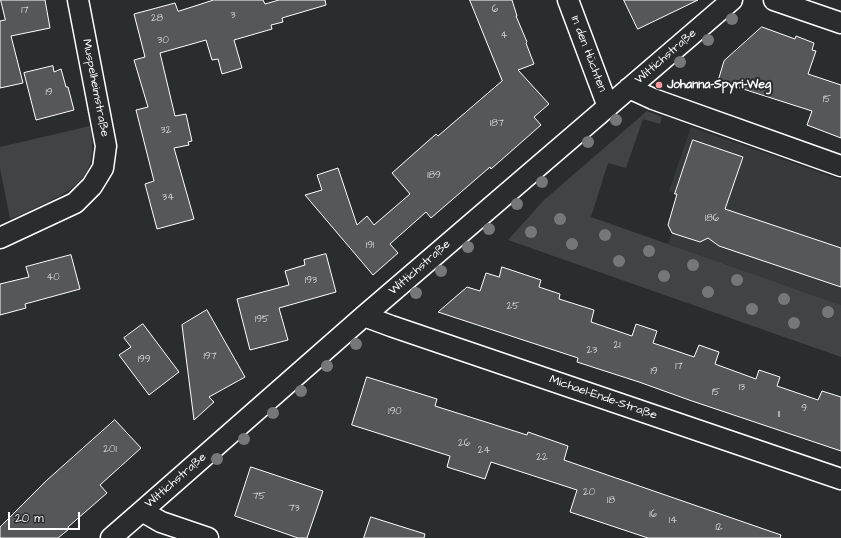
<!DOCTYPE html>
<meta charset="utf-8">
<style>
body{margin:0}
#map{position:relative;width:841px;height:538px;overflow:hidden;background:#2a2d2e;font-family:"Architects Daughter",sans-serif}
canvas{display:block}
.scale{position:absolute;left:8px;top:512px;width:72px;height:18px;box-sizing:border-box;border:2px solid #fff;border-top:0;padding-left:5px;font-size:12px;line-height:14px;white-space:nowrap;color:#fff;-webkit-text-stroke:3px #2a2d2e;paint-order:stroke}
</style>
<div id="map">
<canvas width="841" height="538"></canvas>
<div class="scale">20 m</div>
</div>
<script>
const g = document.querySelector('canvas').getContext('2d');
g.lineJoin = 'round';
function fillPath(path, color) {
  g.fillStyle = color;
  g.fill(path, 'evenodd');
}
function trace(path, color, width, dash) {
  g.strokeStyle = color;
  g.lineWidth = width;
  g.lineCap = dash ? 'butt' : 'round';
  g.setLineDash(dash || []);
  g.stroke(path);
}
function drawText(font, color, halo, rows, align = 'center') {
  g.font = font + ' "Architects Daughter",sans-serif';
  g.lineWidth = 4;
  g.setLineDash([]);
  g.textBaseline = 'middle';
  g.strokeStyle = halo;
  g.fillStyle = color;
  for (const [text, x, y, turn = 0] of rows) {
    g.save();
    g.translate(x, y);
    g.rotate((+turn || 0) * Math.PI / 180);
    g.textAlign = isNaN(turn) ? turn : align;
    if (halo) g.strokeText(text, 0, 0);
    g.fillText(text, 0, 0);
    g.restore();
  }
}
fillPath(new Path2D(`
 M691 127 841 180V305L668 244 672 233 680 195 669 191Z`), '#373a3b');
fillPath(new Path2D(`
 M647 111 662 117 660 124 643 119 626 168 608 163 591 217 841 305V357L508 240 544 200Z
 M90 126C92 135 93 152 91 161 85 185 59 197 39 206 29 211 20 215 10 219L0 168V147Z`), '#414445');
const building = new Path2D(`
 M1 0H45L50 28 11 36 23 83 0 88V21L5 20Z
 M214 0H263L265 4 279 0H325L326 5 282 18 283 22 271 25 272 29 234 40 242 68 222 74 218 59 212 60 206 40 160 53 175 116 186 114 192 141 188 142 189 145 174 148 194 219 157 229 145 184 154 181 136 110 148 107 134 60 145 57 134 14 175 3 178 11Z
 M470 0H512L517 16H516L527 42 526 43 534 64 518 70 549 104 534 117 541 125 491 169 490 167 431 218 426 212 390 244 398 253 373 275 305 195 322 190 317 175 338 168 357 225 367 216 374 225 410 194 392 173 436 134 438 136 502 81Z
 M624 0H698L638 29Z
 M762 27 795 39 796 36 814 43 812 50 816 51 808 74 841 85V138L807 125 812 111 718 81 724 61Z
 M53 66 54 72 61 69 66 87H68L74 110 36 120 24 73Z
 M693 140 743 157 725 209 841 248V287L719 246 708 238 700 242 672 233 668 225 677 194H675Z
 M326 254 336 292 279 308 288 340 250 350 237 299 289 285 285 271 305 265 304 260Z
 M71 255 80 289 25 304 26 308 0 315V284L29 277 26 267Z
 M502 267 541 280 539 287 560 294 559 299 594 310 591 322 632 336 636 324 657 331 653 343 694 357 699 345 719 352 715 364 756 379 759 370 780 377 777 386 818 400 822 391 841 397V451L692 401 639 382 577 362 578 358 438 312 467 287 480 291 486 273 499 277Z
 M207 310 245 377 209 397 214 402 194 420 182 325Z
 M143 324 179 372 149 395 119 355 131 347 124 338Z
 M367 377 437 399 435 406 527 435 528 432 568 446 564 460 781 535 780 538H648L570 512 577 490 491 462 485 479 447 467 450 456 352 425Z
 M115 420 141 448 100 485 107 493 68 527 69 529 58 538H0V527L46 481Z
 M251 467 323 491 307 538H298L235 516Z
 M371 517 425 534 424 538H364Z`);
fillPath(building, '#555758');
trace(building, '#fff', 1);
const minor = new Path2D(`
 M568 0 608 107
 M774 0 841 23
 M629 88 653 99 841 166
 M0 238 75 203 92 186 103 168 106 146 78 0
 M364 316 391 326 841 479
 M142 511 161 522 208 538
 M111 538 142 511 364 316 732 0`);
trace(minor, '#fff', 23);
trace(minor, '#2a2d2e', 20);
g.fillStyle = '#757778';
for (const [x, y] of [
 [732,19],
 [708,40],
 [680,62],
 [616,120],
 [588,142],
 [542,182],
 [517,204],
 [560,219],
 [489,229],
 [531,232],
 [605,235],
 [572,244],
 [468,247],
 [649,251],
 [619,261],
 [693,265],
 [441,271],
 [664,276],
 [737,280],
 [708,292],
 [416,293],
 [784,299],
 [752,309],
 [828,312],
 [794,323],
 [356,344],
 [327,366],
 [301,391],
 [273,413],
 [244,439],
 [217,459]
]) {
  g.beginPath();
  g.arc(x, y, 6, 0, 2 * Math.PI);
  g.fill();
}
for (const [x, y, r, color] of [
 [659,85,4,"#ff9aa2"]
]) {
  const dot = new Path2D();
  dot.arc(x, y, r, 0, 2 * Math.PI);
  g.fillStyle = color;
  g.fill(dot);
  trace(dot, '#2a2d2e', 1.5);
}
drawText('10px', '#d4d5d5', null, [
 ["6",495,10],
 ["17",25,11],
 ["3",233,16],
 ["28",157,19],
 ["4",504,36],
 ["30",163,41],
 ["19",49,93],
 ["15",827,100],
 ["187",497,124],
 ["32",166,131],
 ["189",434,176],
 ["34",168,198],
 ["186",712,219],
 ["191",370,246],
 ["40",53,278],
 ["193",311,281],
 ["25",513,307],
 ["195",262,320],
 ["21",617,346],
 ["23",592,351],
 ["197",210,357],
 ["199",144,360],
 ["17",679,367],
 ["19",654,372],
 ["13",742,388],
 ["15",716,393],
 ["9",804,409],
 ["190",395,412],
 ["11",779,415],
 ["26",464,444],
 ["201",110,450],
 ["24",484,451],
 ["22",542,458],
 ["20",589,493],
 ["75",259,497],
 ["18",611,501],
 ["73",294,509],
 ["16",653,515],
 ["14",673,521],
 ["12",719,528]
]);
drawText('12px', '#fff', '#2a2d2e', [
 ["In den Hüchten",588,54,69],
 ["Wittichstraße",666,57,-41],
 ["Muspelheimstraße",95,88,79],
 ["Wittichstraße",420,268,-41],
 ["Michael-Ende-Straße",603,398,19],
 ["Wittichstraße",176,481,-41]
]);
drawText('bold 12px', '#fff', '#2a2d2e', [
 ["Johanna-Spyri-Weg",667,85]
], 'left');
</script>
